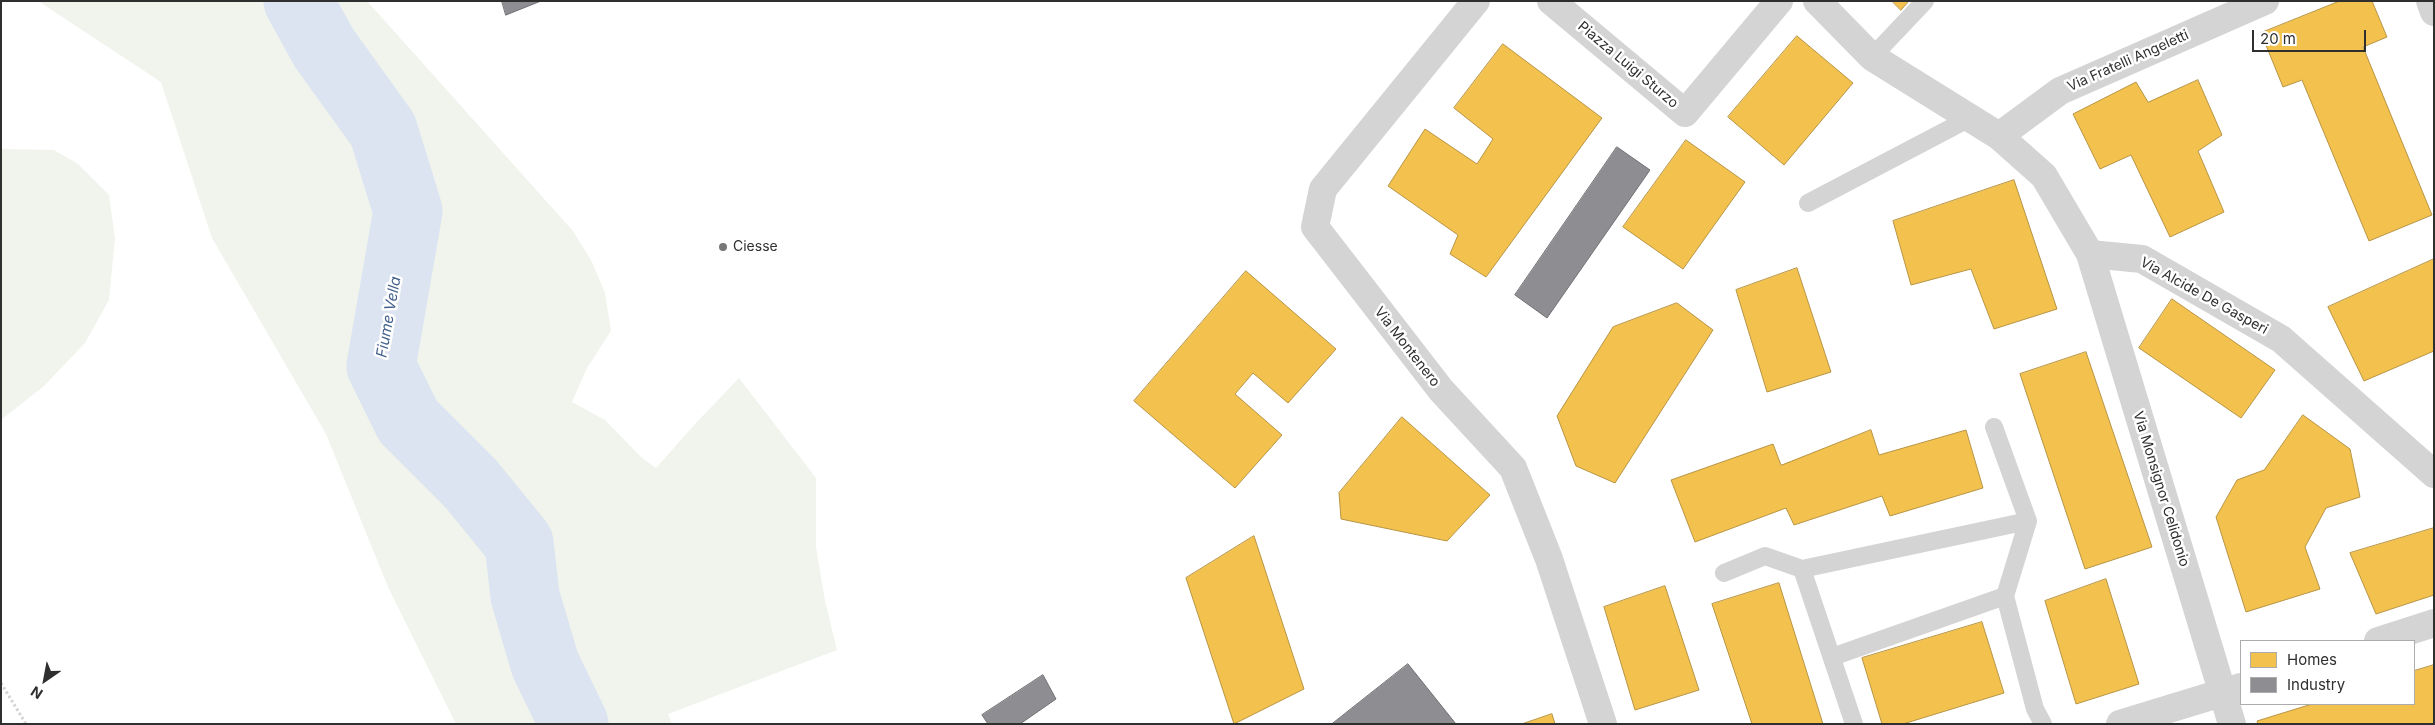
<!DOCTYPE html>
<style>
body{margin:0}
#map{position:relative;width:2435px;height:725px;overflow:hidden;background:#fff;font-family:Inter,sans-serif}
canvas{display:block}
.frame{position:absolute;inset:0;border:2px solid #2f2f2f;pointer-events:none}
.legend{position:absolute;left:2240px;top:640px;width:175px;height:65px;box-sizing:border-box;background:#fff;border:1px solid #acacac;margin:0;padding:6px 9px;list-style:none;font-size:15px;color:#2f2f2f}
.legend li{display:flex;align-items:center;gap:10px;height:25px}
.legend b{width:25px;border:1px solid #acacac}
.north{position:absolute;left:20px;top:655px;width:50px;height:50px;-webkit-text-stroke:4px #fff;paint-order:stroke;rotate:213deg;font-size:14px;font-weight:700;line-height:20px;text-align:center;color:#2f2f2f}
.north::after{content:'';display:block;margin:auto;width:18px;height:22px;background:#2f2f2f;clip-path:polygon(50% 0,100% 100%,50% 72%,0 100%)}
.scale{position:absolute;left:2252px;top:30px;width:114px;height:22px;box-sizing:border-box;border:2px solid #2f2f2f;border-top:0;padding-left:6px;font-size:15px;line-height:18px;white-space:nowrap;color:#2f2f2f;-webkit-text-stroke:4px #fff;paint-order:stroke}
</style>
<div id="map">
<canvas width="2435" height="725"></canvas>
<div class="frame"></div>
<ul class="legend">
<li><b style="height:14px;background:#f2c14e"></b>Homes</li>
<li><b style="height:14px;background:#8d8d92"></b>Industry</li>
</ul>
<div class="north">N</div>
<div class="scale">20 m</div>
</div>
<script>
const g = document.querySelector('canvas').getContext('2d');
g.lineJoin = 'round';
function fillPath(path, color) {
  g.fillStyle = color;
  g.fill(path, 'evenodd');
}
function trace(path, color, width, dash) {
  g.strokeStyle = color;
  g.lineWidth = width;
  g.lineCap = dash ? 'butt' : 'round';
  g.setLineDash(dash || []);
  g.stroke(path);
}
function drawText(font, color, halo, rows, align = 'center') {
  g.font = font + ' Inter,sans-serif';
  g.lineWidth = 5;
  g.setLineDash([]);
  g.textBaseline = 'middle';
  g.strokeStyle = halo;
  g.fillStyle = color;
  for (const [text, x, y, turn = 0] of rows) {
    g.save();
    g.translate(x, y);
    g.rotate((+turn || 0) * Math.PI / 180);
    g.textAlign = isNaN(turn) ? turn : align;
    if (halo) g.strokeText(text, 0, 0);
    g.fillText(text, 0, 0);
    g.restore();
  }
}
fillPath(new Path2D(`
 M38 1H367L573 231 592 262 605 293 611 331 587 368 572 402 605 420 642 458 656 468 695 424 739 378 816 478V547L825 601 837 650 668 714 672 724H456L388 587 326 434 212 238 161 82Z
 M1 149 54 150 78 164 109 195 115 238 109 300 85 343 44 386 1 420Z`), '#f0f4ed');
const homes = new Path2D(`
 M1892 1H1909L1901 10Z
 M2340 1H2372L2387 37 2363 47 2432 215 2369 241 2302 80 2283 87 2261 33Z
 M1797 36 1853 83 1784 165 1728 117Z
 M1503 44 1602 118 1486 277 1450 254 1458 235 1388 186 1425 129 1477 164 1493 139 1454 108Z
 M2198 80 2222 135 2198 151 2224 212 2170 237 2131 155 2100 169 2073 114 2136 82 2148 102Z
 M1686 140 1745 182 1683 269 1623 227Z
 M2014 180 2057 309 1994 329 1971 269 1911 285 1893 221Z
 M2434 259V351L2364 381 2328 307Z
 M1797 268 1831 372 1767 392 1736 290Z
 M1246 271 1336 349 1288 403 1253 373 1235 394 1282 435 1235 488 1134 401Z
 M2172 299 2275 370 2241 418 2139 348Z
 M1677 303 1713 330 1615 483 1576 466 1557 416 1613 327Z
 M2086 352 2152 547 2085 569 2020 374Z
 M2303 415 2350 449 2360 497 2326 508 2305 547 2320 589 2246 612 2216 517 2237 480 2264 470Z
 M1402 417 1490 495 1447 541 1341 519 1339 493Z
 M1871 430 1879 455 1966 430 1983 488 1890 516 1882 496 1794 525 1786 508 1695 542 1671 480 1773 444 1781 465Z
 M2434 528V595L2376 614 2350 553Z
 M1254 536 1304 689 1234 724 1186 578Z
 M2106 579 2139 684 2076 704 2045 601Z
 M1779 583 1823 724H1752L1712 604Z
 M1665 586 1699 690 1635 710 1604 607Z
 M1982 622 2004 693 1903 724H1882L1862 658Z
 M2434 665V724H2258L2257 721 2312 704H2414V671Z
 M1552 714 1555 724H1522Z`);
fillPath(homes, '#f2c14e');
trace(homes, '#b89545', 1);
const industry = new Path2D(`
 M502 1H541L506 15Z
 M1617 147 1650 170 1547 318 1515 295Z
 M1408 664 1456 724H1332Z
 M1043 675 1056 699 1020 724H988L982 715Z`);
fillPath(industry, '#8d8d92');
trace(industry, '#717174', 1);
trace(new Path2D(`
 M298 1 324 48 383 130 408 211 381 366 408 421 471 484 519 543 525 596 545 664 574 724`), '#dbe4f0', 69);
trace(new Path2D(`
 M1 683 26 724`), '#d4d4d4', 3, [2.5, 2.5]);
trace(new Path2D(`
 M1872 57 1925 1
 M1808 203 1970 118
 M1994 427 2028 521 2005 596 2035 709 2043 724
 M1802 569 1854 724
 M1724 573 1765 556 1802 569 2028 521
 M1832 657 2005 596`), '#d4d4d4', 18);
trace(new Path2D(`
 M1476 1 1323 189 1315 227 1441 390 1513 468 1549 559 1603 724
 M1551 1 1685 113 1779 1
 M1817 1 1872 57 1999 136 2044 176 2090 254 2232 724
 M1999 136 2060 91 2265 1
 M2090 254 2142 259 2281 339 2434 474
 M2378 641 2434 623
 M2120 724 2241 687`), '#d4d4d4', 28);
trace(new Path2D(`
 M2430 1 2434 12`), '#d4d4d4', 28);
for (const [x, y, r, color] of [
 [723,247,5,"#787878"]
]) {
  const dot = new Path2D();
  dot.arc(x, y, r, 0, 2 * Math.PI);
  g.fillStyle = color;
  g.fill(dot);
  trace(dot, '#fff', 2);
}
drawText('14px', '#2f2f2f', '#fff', [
 ["Via Fratelli Angeletti",2128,61,-24],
 ["Piazza Luigi Sturzo",1628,65,40],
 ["Via Alcide De Gasperi",2204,296,29],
 ["Via Montenero",1407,347,52],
 ["Via Monsignor Celidonio",2161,489,73]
]);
drawText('14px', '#2f2f2f', '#fff', [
 ["Ciesse",733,247]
], 'left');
drawText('italic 15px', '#43618c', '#fff', [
 ["Fiume Vella",389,317,-80]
]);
</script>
